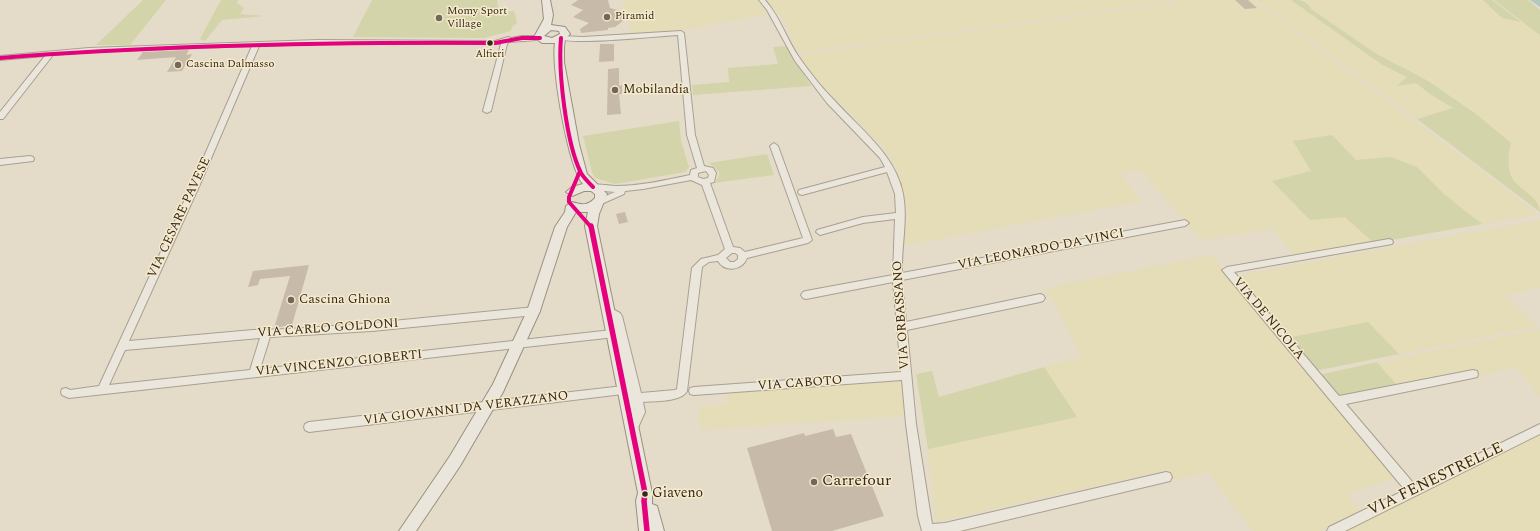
<!DOCTYPE html>
<style>
body{margin:0}
canvas{display:block;background:#e4dcc8}
</style>
<canvas width="1540" height="531"></canvas>
<script>
const g = document.querySelector('canvas').getContext('2d');
g.lineJoin = 'round';
function fillPath(path, color) {
  g.fillStyle = color;
  g.fill(path, 'evenodd');
}
function trace(path, color, width, dash) {
  g.strokeStyle = color;
  g.lineWidth = width;
  g.lineCap = dash ? 'butt' : 'round';
  g.setLineDash(dash || []);
  g.stroke(path);
}
function drawText(font, color, halo, rows, align = 'center') {
  g.font = font + ' Spectral,serif';
  g.lineWidth = 3;
  g.setLineDash([]);
  g.textBaseline = 'middle';
  g.strokeStyle = halo;
  g.fillStyle = color;
  for (const [text, x, y, turn = 0] of rows) {
    g.save();
    g.translate(x, y);
    g.rotate((+turn || 0) * Math.PI / 180);
    g.textAlign = isNaN(turn) ? turn : align;
    if (halo) g.strokeText(text, 0, 0);
    g.fillText(text, 0, 0);
    g.restore();
  }
}
fillPath(new Path2D(`
 M623 0H760L769 14 689 29 632 34Z
 M766 0H1253L1536 212 1535 215 1296 257 1272 229 1202 240 1140 170 1120 173 1142 201 903 246 908 218 899 175 885 149 826 89 800 57 804 54 1177 3 1175 1 802 52 796 50 786 23Z
 M1256 0H1291L1381 64 1407 77 1398 85 1416 83 1430 94 1453 108 1417 119Z
 M1305 0H1483L1502 18 1523 21 1540 35V209L1512 178 1507 156 1476 114 1428 81 1375 53 1311 9 1308 2Z
 M1540 220V288L1504 295 1537 326 1399 354 1368 322 1287 338 1236 276Z
 M1212 255 1246 299 1395 478 1346 494 1361 513 1321 531H1252L1208 472 1169 481 1161 471 936 522 928 449 1076 417 1044 367 1082 357 1046 288Z
 M1540 329V397L1515 367 1478 377 1471 371 1402 385 1396 384 1377 362Z
 M902 379 908 416 700 430 699 407 727 405 726 393Z
 M1540 433V531H1345L1395 506Z`), '#e5dcb8');
fillPath(new Path2D(`
 M143 0H166L130 45H96Z
 M221 0H238L237 3 244 8 240 14 265 16 222 20 205 41 200 39Z
 M372 0H497L499 13 514 11 517 23 512 27 511 31 484 38 353 37Z
 M1291 0C1302 0 1306 0 1311 9L1375 53 1428 81 1476 114 1511 143C1508 154 1507 167 1512 178 1518 189 1540 197 1540 212L1417 119 1453 108 1430 94 1416 83 1397 86 1407 77 1381 64Z
 M1483 0H1492L1521 22 1502 18Z
 M1494 0H1528L1540 10V35Z
 M786 46 811 86 693 95 692 85 729 82 728 68 778 64 773 47Z
 M679 121 681 141 689 167 685 172 615 184 595 178 592 172 583 136Z
 M1332 135 1356 160 1391 157 1417 167 1445 195 1482 224 1374 243 1345 217 1310 220 1272 181 1311 171 1293 141Z
 M767 154 774 175 714 183 719 177V172L709 163Z
 M1368 322 1399 354 1315 371 1287 338Z
 M1377 362 1396 384C1378 392 1358 391 1339 398L1319 375Z
 M1044 367 1077 417 928 449 916 374 932 371 939 397Z`), '#d3d4aa');
fillPath(new Path2D(`
 M1530 0H1540V7Z`), '#b5c8bc');
fillPath(new Path2D(`
 M578 0H608L610 8 621 11 624 20 615 27 608 28V30L581 33 580 29 589 23 573 17 583 10 571 5Z
 M1235 0H1248L1257 8 1245 9Z
 M600 44H614V61L599 62Z
 M189 50 186 55 192 54 182 71 167 72 176 57 137 60 143 52Z
 M619 68V86L622 85V94H619L621 114 607 115 608 69Z
 M625 212 628 222 619 224 616 214Z
 M309 265 292 325 274 328 290 276 260 279 258 285 248 287 253 271Z
 M833 429 836 437 851 434 884 516 832 531H772L747 448 804 433 805 436Z`), '#c7baa9');
const street = new Path2D(`
 M759 0H765C781 18 787 41 801 60 811 74 822 88 834 100 859 128 896 155 903 194 908 220 901 247 902 273L1185 220 1189 223 1185 226 902 280 906 322 1040 294 1043 295 1045 298 1043 301 1040 302 907 330 916 424 932 524 945 523 1166 472 1170 473 1172 477 1170 481 960 531H922L918 516 906 424 902 380 694 395 690 394 689 391 690 388 694 387 901 372 893 282 806 299 803 298 801 295 803 292 806 291 893 275 895 219 863 223 820 235 816 232 817 230 863 217 896 213 895 194 887 172 802 195 799 194 798 192 799 190 885 167 880 158 827 103 795 61 767 10Z
 M681 31 684 33 695 135 704 166 713 168 716 173 714 182 710 183 733 247 740 248 745 252 803 238 770 146 774 143 778 146 812 240 808 243 747 258C743 270 725 273 718 261L709 262 702 267 687 391C682 402 654 401 643 402L645 412 636 432 632 434 628 432 627 429 635 412 615 324C612 315 606 317 602 310L604 307 607 306 620 313 622 316 641 393 675 390 677 389 692 268 701 259 718 255 725 249 702 185 691 180 643 189 625 191 624 194 597 206 593 203 594 201 615 192 593 190 589 187C594 182 608 186 616 186 641 186 666 180 690 175L691 170 697 168 687 135 678 35C659 36 568 46 558 38L561 36 583 37ZM706 171 709 175 708 178 703 179 698 177V173ZM732 253H735L738 255V259L734 262H730L726 258Z
 M522 36H540L543 38C540 41 516 41 509 42L507 44 491 111 487 113 483 111 501 44H317L259 46 201 182 129 341 253 330 291 329 372 323 535 307 538 308 540 311 538 314 535 315 372 331 270 337 260 369 612 330 615 331 617 334 615 337 69 398 62 395 61 392 62 389 66 388 70 390 99 386 193 182 252 46 89 52 53 55 3 119H0V112L45 56 0 60V56L89 48 317 40 495 41 508 37 511 38ZM260 338 250 370 109 385 125 350Z
 M30 156 33 157 34 159 33 161 0 165V159Z
 M1389 239 1392 240 1393 242 1392 244 1234 272 1339 396 1473 370 1477 371 1478 374 1477 377 1473 378 1346 404 1415 485 1540 424V434L1345 531H1327L1329 527 1405 490 1222 270 1227 267Z
 M623 386 627 387 628 390 627 393 623 394 309 432 305 430 304 427 305 424 309 422Z`);
const secondary = new Path2D(`
 M542 0H550L553 15 551 25 565 27 570 34 565 39 564 47V62L579 144 587 174 607 194 599 214 597 226 652 493V504L657 506 664 531H639L636 501 638 493 585 226 588 212H576L567 227 540 311 503 392 460 466 416 531H399L450 456 493 384 527 311 555 227 565 212 566 206 572 202C581 205 588 206 595 198V194L591 191H584L572 196 566 192 572 187 583 184C568 166 551 67 555 43H542L534 37 544 19ZM551 30 559 31 560 34 552 38 544 36Z`);
trace(street, '#a8a092', 2);
trace(secondary, '#989082', 2);
fillPath(street, '#ebe6db');
fillPath(secondary, '#ebe6db');
trace(new Path2D(`
 M561 38C558 71 566 143 581 173 584 178 589 183 593 187
 M0 58C165 45 330 42 495 43L522 38H540
 M580 171 569 197V202L591 227`), '#e5007d', 4);
trace(new Path2D(`
 M591 226 645 493 644 501 647 531`), '#e5007d', 5.5);
for (const [x, y, r, color] of [
 [607,17,4,"#736758"],
 [439,18,4,"#736758"],
 [490,43,3.5,"#36281b"],
 [178,65,4,"#736758"],
 [615,90,4,"#736758"],
 [291,300,4,"#736758"],
 [814,482,4,"#736758"],
 [645,494,3.5,"#36281b"]
]) {
  const dot = new Path2D();
  dot.arc(x, y, r, 0, 2 * Math.PI);
  g.fillStyle = color;
  g.fill(dot);
  trace(dot, '#f6eacc', 1.5);
}
drawText('10px', '#36281b', '#f6eacc', [
 ["Alfieri",490,55]
]);
drawText('11px', '#36281b', '#f6eacc', [
 ["Momy Sport",447,12],
 ["Village",447,25],
 ["Piramid",615,17],
 ["Cascina Dalmasso",186,65]
], 'left');
drawText('13px', '#36281b', '#f6eacc', [
 ["Mobilandia",623,90],
 ["Cascina Ghiona",299,300]
], 'left');
drawText('13px', '#36281b', '#f6eacc', [
 ["VIA CESARE PAVESE",180,218,-65],
 ["VIA LEONARDO DA VINCI",1041,250,-11],
 ["VIA ORBASSANO",902,315,-94],
 ["VIA DE NICOLA",1268,319,50],
 ["VIA CARLO GOLDONI",328,329,-4],
 ["VIA VINCENZO GIOBERTI",339,364,-6],
 ["VIA CABOTO",800,384,-4],
 ["VIA GIOVANNI DA VERAZZANO",466,409,-7]
]);
drawText('14px', '#36281b', '#f6eacc', [
 ["Giaveno",652,494]
], 'left');
drawText('16px', '#36281b', '#f6eacc', [
 ["VIA FENESTRELLE",1436,480,-26]
]);
drawText('16px', '#36281b', '#f6eacc', [
 ["Carrefour",822,482]
], 'left');
</script>
